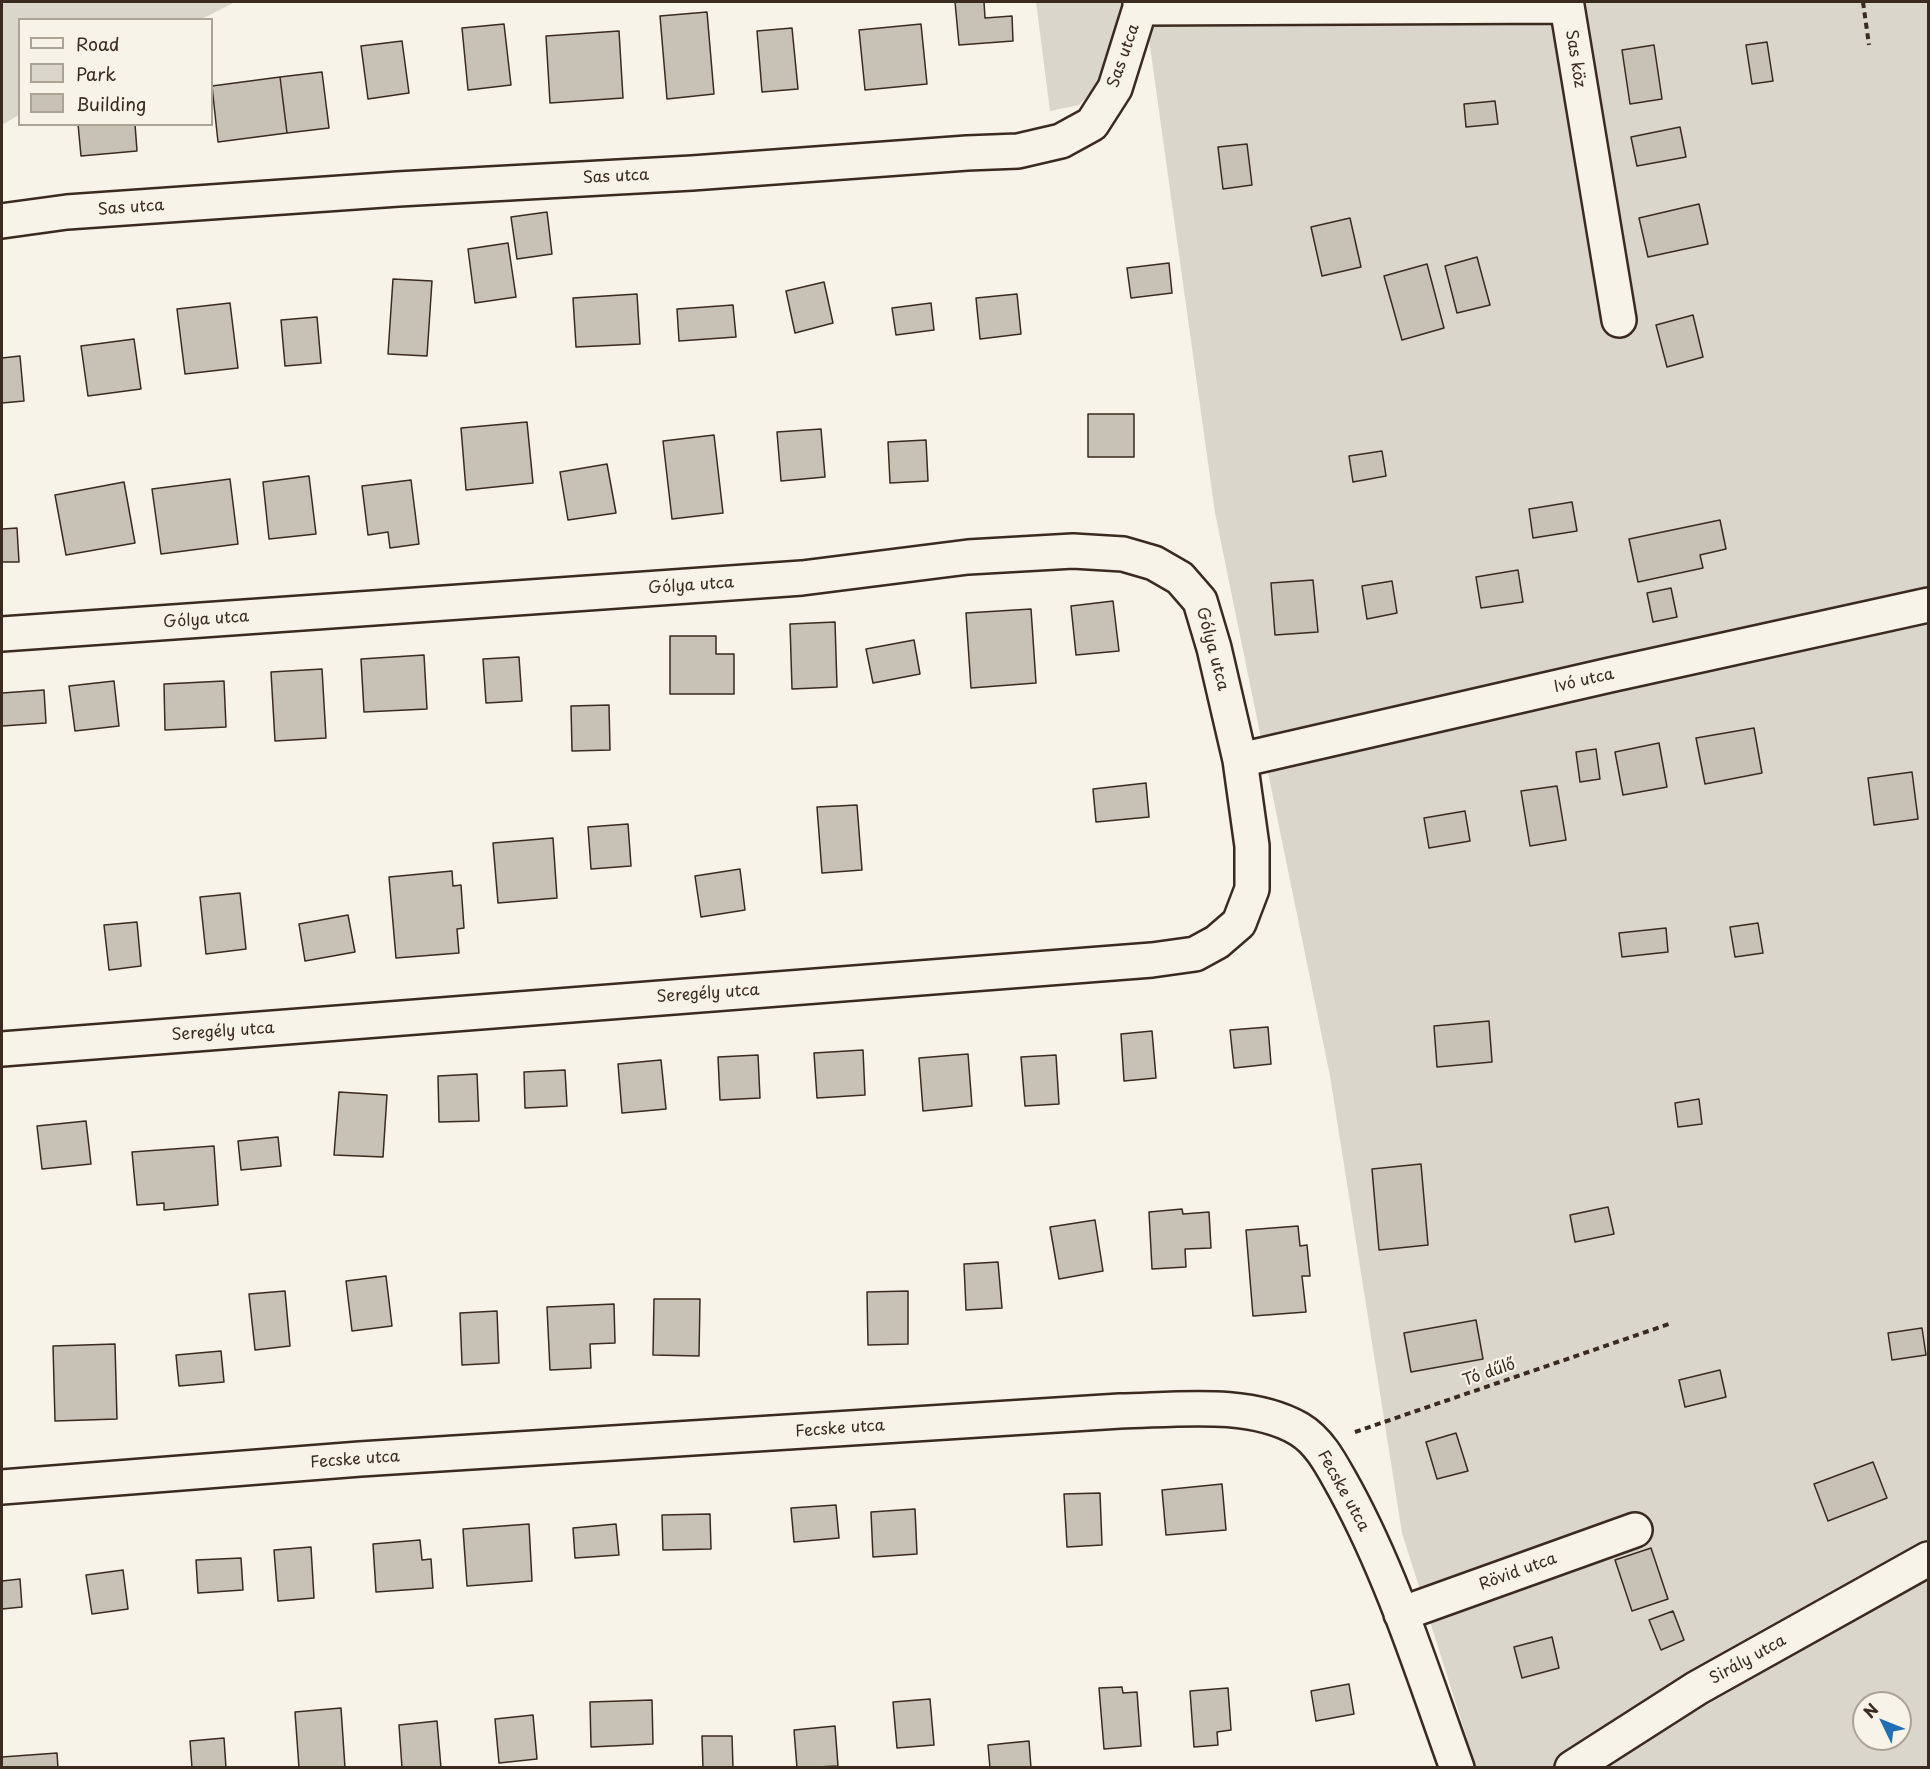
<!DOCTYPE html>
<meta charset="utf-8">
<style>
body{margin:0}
#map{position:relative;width:1930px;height:1769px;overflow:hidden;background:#f7f3e8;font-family:"Playpen Sans",sans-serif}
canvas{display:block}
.frame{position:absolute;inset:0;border:3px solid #3b2a1e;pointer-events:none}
.legend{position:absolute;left:18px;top:18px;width:195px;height:108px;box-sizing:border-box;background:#f7f3e8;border:2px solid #aca397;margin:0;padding:8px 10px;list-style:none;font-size:18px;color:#3b2a1e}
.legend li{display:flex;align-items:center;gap:12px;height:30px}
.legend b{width:30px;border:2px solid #aca397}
.north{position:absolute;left:1852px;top:1691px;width:60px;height:60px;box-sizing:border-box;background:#f7f3e8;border:2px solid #aca397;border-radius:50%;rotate:313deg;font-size:16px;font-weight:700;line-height:24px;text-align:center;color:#3b2a1e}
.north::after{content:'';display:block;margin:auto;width:21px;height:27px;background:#1f6fb2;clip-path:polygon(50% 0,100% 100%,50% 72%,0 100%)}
</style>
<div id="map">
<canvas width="1930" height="1769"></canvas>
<div class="frame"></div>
<ul class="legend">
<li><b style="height:8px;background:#f7f3e8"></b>Road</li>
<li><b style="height:16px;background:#dbd6cb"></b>Park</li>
<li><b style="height:16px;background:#c8c1b6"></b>Building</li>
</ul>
<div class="north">N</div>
</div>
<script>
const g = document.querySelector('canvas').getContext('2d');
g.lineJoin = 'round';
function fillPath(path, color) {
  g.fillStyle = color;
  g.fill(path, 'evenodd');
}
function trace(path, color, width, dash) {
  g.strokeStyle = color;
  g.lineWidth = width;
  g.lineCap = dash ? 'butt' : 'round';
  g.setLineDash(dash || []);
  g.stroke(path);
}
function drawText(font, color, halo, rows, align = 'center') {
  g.font = font + ' "Playpen Sans",sans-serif';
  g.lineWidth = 4.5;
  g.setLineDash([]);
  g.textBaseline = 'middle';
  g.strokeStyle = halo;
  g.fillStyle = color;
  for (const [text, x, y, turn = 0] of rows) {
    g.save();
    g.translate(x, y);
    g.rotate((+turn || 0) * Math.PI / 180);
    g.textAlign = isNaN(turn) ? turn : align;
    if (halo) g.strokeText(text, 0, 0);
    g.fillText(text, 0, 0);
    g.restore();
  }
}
fillPath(new Path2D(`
 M2 2H235L202 19 20 20 19 115 2 125Z
 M1036 2H1127L1100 83 1079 105 1050 111Z
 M1148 2H1928V1767H1476L1402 1533 1330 1076 1215 513 1148 32ZM1864 1703H1900V1739H1864Z`), '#dbd6cb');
const building = new Path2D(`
 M955 2H984L985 18 1012 16 1013 41 959 45Z
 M707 12 714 94 667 99 660 16Z
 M504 24 511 85 468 90 462 28Z
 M921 24 927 84 865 90 859 30Z
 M792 28 798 89 762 92 757 31Z
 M619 31 623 98 550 103 546 36Z
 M402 41 409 93 368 99 361 46Z
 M1767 42 1773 81 1752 84 1746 45Z
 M1654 45 1662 99 1630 104 1622 50Z
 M322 72 329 128 287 133 280 77Z
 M280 77 287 133 218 142 212 86Z
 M1495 101 1498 124 1466 127 1464 104Z
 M78 124H135L137 151 81 156Z
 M1680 127 1686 157 1637 166 1631 137Z
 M1247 144 1252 185 1223 189 1218 147Z
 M1699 204 1708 244 1648 257 1639 218Z
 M547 212 552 254 517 259 511 217Z
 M1350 218 1361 267 1322 276 1311 227Z
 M508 243 516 297 475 303 468 249Z
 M1477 257 1490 305 1457 313 1445 266Z
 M1169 263 1172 293 1131 298 1127 268Z
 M1427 264 1444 328 1402 340 1384 276Z
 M393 279 432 281 427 356 388 354Z
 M824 282 833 323 795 333 786 291Z
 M637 294 640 344 576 347 573 298Z
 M1017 294 1021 334 980 339 976 298Z
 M230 303 238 368 185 374 177 309Z
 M931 303 934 330 896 335 892 308Z
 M733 305 736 337 679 341 677 309Z
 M1693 315 1703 357 1667 367 1656 325Z
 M317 317 321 363 285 366 281 320Z
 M134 339 141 389 88 396 81 346Z
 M20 356 24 401 2 403V358Z
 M1088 414H1134V457H1088Z
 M527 422 533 483 466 490 461 428Z
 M821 429 825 477 781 481 777 432Z
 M714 435 723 513 672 519 663 441Z
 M926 440 928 481 890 483 888 442Z
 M1382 451 1386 476 1353 482 1349 456Z
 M607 464 616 513 568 520 560 472Z
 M309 476 316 534 269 539 263 482Z
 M230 479 238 544 161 554 152 489Z
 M411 480 419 544 390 548 388 532 368 535 362 486Z
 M124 482 135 543 66 555 55 495Z
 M1572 502 1577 531 1533 538 1529 509Z
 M1720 520 1726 549 1700 555 1703 568 1638 582 1629 539Z
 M17 528 19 562H2V529Z
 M1518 570 1523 602 1481 608 1476 577Z
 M1313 580 1318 632 1275 635 1271 583Z
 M1392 581 1397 613 1367 619 1362 586Z
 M1671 588 1677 617 1653 622 1647 593Z
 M1113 601 1119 651 1076 655 1071 606Z
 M1031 609 1036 683 971 688 966 613Z
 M835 622 837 687 792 689 790 624Z
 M670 636H716V654H734V694H670Z
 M914 640 920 674 873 683 866 649Z
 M424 655 427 709 364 712 361 659Z
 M519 657 522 701 486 703 483 659Z
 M322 669 326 738 275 741 271 672Z
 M114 681 119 726 75 731 69 686Z
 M224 681 226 727 165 730 164 684Z
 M44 690 46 723 2 726V693Z
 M609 705 610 750 572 751 571 706Z
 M1754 728 1762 773 1705 784 1696 738Z
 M1659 743 1667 787 1623 795 1615 752Z
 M1596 749 1600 779 1580 782 1576 752Z
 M1912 772 1918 819 1874 825 1868 778Z
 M1146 783 1149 817 1096 822 1093 789Z
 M1557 786 1566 840 1530 846 1521 791Z
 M857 805 862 870 822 873 817 807Z
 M1465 811 1470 841 1429 848 1424 818Z
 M628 824 631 866 591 869 588 827Z
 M553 838 557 898 498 903 493 843Z
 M740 869 745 910 701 917 695 876Z
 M452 871 453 886 461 885 464 928 457 929 459 953 396 958 389 877Z
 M240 893 246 949 206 954 200 897Z
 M348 915 355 952 305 961 299 924Z
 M137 922 141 966 109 970 104 925Z
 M1758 923 1763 953 1735 957 1730 927Z
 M1666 928 1668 952 1622 957 1619 933Z
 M1489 1021 1492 1062 1437 1067 1434 1026Z
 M1268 1027 1271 1064 1234 1068 1230 1030Z
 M1152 1031 1156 1078 1124 1081 1121 1034Z
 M863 1050 865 1095 817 1098 814 1053Z
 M968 1054 972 1106 923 1111 919 1058Z
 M758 1055 760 1098 720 1100 718 1057Z
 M1056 1055 1059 1104 1025 1106 1021 1057Z
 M661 1060 666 1109 622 1113 618 1064Z
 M565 1070 567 1106 525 1108 524 1072Z
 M477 1074 479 1121 439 1122 438 1076Z
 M339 1092 387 1095 383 1157 334 1155Z
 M1699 1099 1702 1124 1678 1127 1675 1103Z
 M86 1121 91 1164 42 1169 37 1126Z
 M278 1137 281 1166 241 1170 238 1141Z
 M214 1146 218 1205 164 1210V1203L137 1205 132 1152Z
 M1421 1164 1428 1245 1379 1250 1372 1169Z
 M1608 1207 1614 1234 1575 1242 1570 1215Z
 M1182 1209 1183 1214 1209 1212 1211 1248 1185 1249 1186 1267 1152 1269 1149 1212Z
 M1095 1220 1103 1271 1059 1279 1050 1227Z
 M1298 1226 1300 1246 1307 1245 1310 1276H1302L1306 1312 1253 1316 1246 1230Z
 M998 1262 1002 1308 966 1310 964 1264Z
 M386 1276 392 1326 352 1331 346 1281Z
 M285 1291 290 1346 255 1350 249 1294Z
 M908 1291V1344L868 1345 867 1292Z
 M654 1299H700L699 1356 653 1355Z
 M614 1304 615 1343 590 1344 591 1368 550 1370 547 1307Z
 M497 1311 499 1363 462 1365 460 1313Z
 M1476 1320 1483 1359 1411 1372 1404 1333Z
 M1922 1328 1926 1355 1892 1360 1888 1333Z
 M115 1344 117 1419 55 1421 53 1346Z
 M221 1351 224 1382 179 1386 176 1355Z
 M1720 1370 1726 1397 1685 1407 1679 1380Z
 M1456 1433 1468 1471 1437 1479 1426 1442Z
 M1873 1462 1887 1498 1828 1521 1814 1484Z
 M1222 1484 1226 1530 1166 1535 1162 1490Z
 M1100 1493 1102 1545 1067 1547 1064 1494Z
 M836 1505 839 1538 794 1542 791 1508Z
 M915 1509 917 1554 873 1557 871 1512Z
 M710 1514 711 1549 663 1550 662 1515Z
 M529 1524 532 1581 467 1586 463 1529Z
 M616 1524 619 1555 575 1558 573 1528Z
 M420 1540 422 1560 431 1559 433 1588 376 1592 373 1544Z
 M311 1547 314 1598 278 1601 274 1550Z
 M1651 1548 1668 1599 1632 1611 1615 1560Z
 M241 1558 243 1590 198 1593 196 1560Z
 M123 1570 128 1609 92 1614 86 1575Z
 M20 1579 22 1607 2 1609V1581Z
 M1673 1611 1684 1640 1661 1650 1649 1620Z
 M1552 1637 1559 1668 1522 1678 1514 1647Z
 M1349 1684 1354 1714 1316 1721 1311 1691Z
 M1122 1687 1123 1693 1137 1692 1141 1746 1104 1749 1099 1688Z
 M1228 1688 1231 1730 1217 1732 1218 1745 1194 1747 1190 1691Z
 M930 1699 934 1745 897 1748 893 1702Z
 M652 1700 653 1744 591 1747 590 1702Z
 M341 1708 345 1768H299L295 1712Z
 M533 1715 537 1759 499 1763 495 1719Z
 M437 1721 441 1768H402L399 1725Z
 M835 1726 838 1766 797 1768 794 1730Z
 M702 1736H732L733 1768H703Z
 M224 1738 226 1768H192L190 1741Z
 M1029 1741 1031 1768H990L988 1745Z
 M57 1753 58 1768H2V1757Z`);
fillPath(building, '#c8c1b6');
trace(building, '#3b2a1e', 1.5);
const minor = new Path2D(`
 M1140 8 1567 6 1619 320
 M2 221 67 212 398 189 692 173 967 153 1018 151 1061 141 1092 124 1115 88 1140 8V2
 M2 634 802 578 968 557 1073 551 1123 554 1154 563 1180 578 1200 601 1214 648 1240 760 1252 846V889L1239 923 1217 942 1195 954 1152 960 2 1049
 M1240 760 1610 675 1928 605
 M2 1487 360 1459 1120 1411C1176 1410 1249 1400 1299 1429 1321 1442 1333 1468 1345 1489 1393 1577 1423 1674 1457 1768
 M1401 1614 1635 1530
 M1572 1768 1697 1688 1928 1559`);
trace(minor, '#3b2a1e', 38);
trace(new Path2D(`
 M1863 2 1869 45
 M1355 1432 1669 1324`), '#3b2a1e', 4, [6, 4.5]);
trace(minor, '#f7f3e8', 33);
drawText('16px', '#3b2a1e', '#f7f3e8', [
 ["Sas utca",1124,56,-71],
 ["Sas köz",1575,59,81],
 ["Sas utca",616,177,-3],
 ["Sas utca",131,208,-4],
 ["Gólya utca",691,586,-4],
 ["Gólya utca",206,620,-4],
 ["Gólya utca",1212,649,75],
 ["Ivó utca",1584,681,-13],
 ["Seregély utca",708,994,-4],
 ["Seregély utca",223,1032,-4],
 ["Tó dűlő",1489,1373,-19],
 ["Fecske utca",840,1429,-4],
 ["Fecske utca",355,1460,-4],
 ["Fecske utca",1343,1491,61],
 ["Rövid utca",1518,1572,-20],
 ["Sirály utca",1748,1660,-29]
]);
</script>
